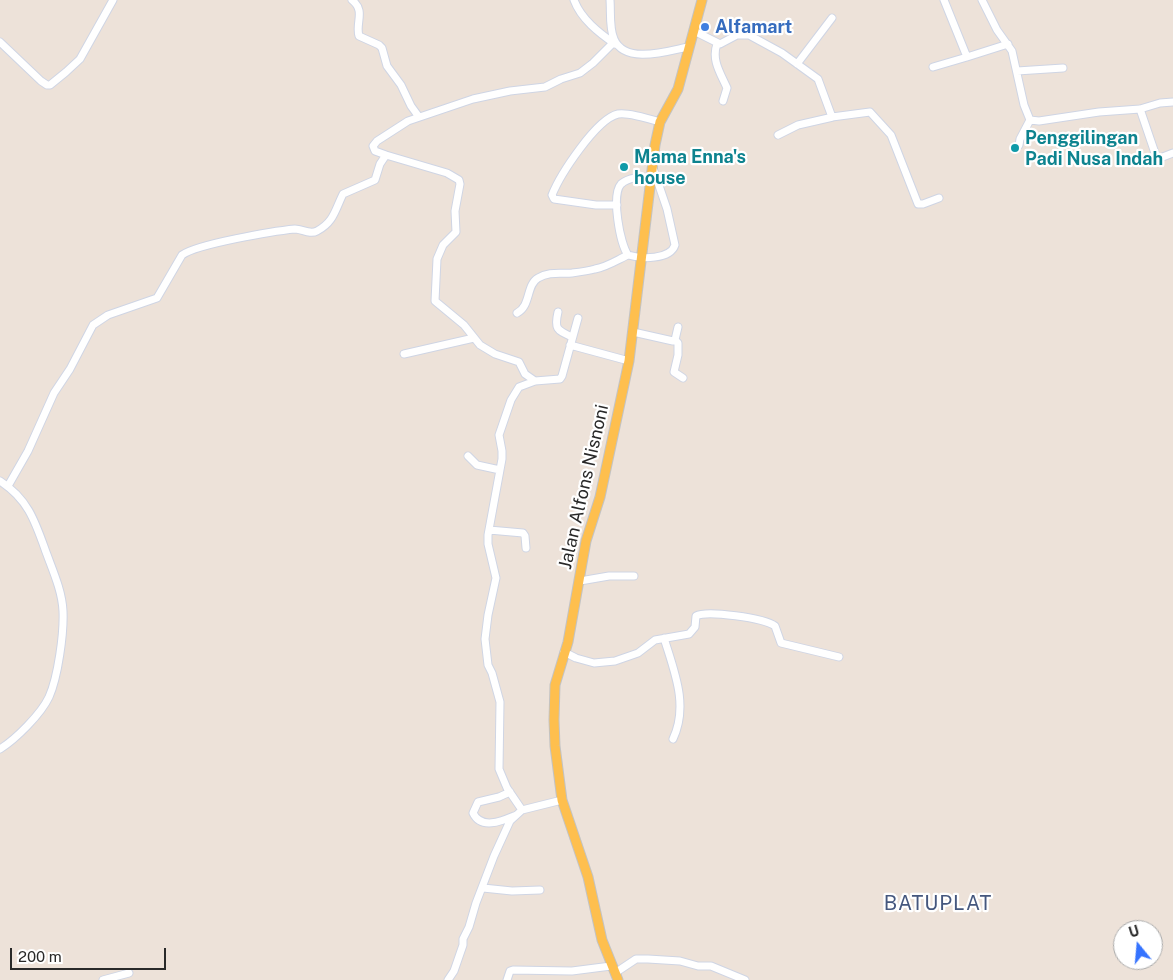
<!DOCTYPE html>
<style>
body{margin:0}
#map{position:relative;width:1173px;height:980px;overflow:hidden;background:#ede2d9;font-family:"Public Sans",sans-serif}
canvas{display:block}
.north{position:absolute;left:1113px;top:920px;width:50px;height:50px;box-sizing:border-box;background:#fff;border:1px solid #a9a9a9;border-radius:50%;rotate:343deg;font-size:14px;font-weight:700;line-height:20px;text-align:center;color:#292929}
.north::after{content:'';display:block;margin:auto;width:18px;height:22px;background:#3573ff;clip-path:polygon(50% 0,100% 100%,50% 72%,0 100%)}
.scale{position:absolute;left:10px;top:948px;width:156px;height:22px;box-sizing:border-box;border:2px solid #292929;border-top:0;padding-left:6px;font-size:15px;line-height:18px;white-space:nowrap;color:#292929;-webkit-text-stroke:4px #fff;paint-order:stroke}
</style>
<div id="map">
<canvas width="1173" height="980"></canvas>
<div class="north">U</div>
<div class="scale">200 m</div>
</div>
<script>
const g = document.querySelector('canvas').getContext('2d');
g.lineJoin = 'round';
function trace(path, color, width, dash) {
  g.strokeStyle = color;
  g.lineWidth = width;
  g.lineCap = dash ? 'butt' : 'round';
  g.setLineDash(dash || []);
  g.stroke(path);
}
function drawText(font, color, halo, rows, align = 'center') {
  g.font = font + ' "Public Sans",sans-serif';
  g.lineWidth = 4.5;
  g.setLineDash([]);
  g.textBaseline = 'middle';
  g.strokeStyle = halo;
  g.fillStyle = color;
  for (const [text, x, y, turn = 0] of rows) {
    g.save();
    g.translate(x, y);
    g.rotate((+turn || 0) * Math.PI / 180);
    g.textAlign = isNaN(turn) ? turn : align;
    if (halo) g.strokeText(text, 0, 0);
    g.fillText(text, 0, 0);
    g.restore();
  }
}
const minor = new Path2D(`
 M352 0C366 11 355 23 359 36L379 45 382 48 387 66 401 85 411 106 419 117
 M574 0C581 19 599 33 615 44
 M610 0C611 12 609 28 614 39 625 65 668 51 688 47
 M944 0 967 57 1008 44
 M982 0 997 30 1012 51 1024 105 1030 120 1039 121 1099 112 1140 109 1160 103 1173 102
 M694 31 720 44 737 35H749L782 53 818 79 832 117 870 112 891 135 918 204H923L939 198
 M0 42 41 81 47 85H50L66 72 80 59 113 0
 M717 44C711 60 721 74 727 88L723 101
 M797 64 832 18
 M933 67 967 57
 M1017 71 1063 68
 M1140 109 1156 156 1160 158 1173 153
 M778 135 798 125 833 117
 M1019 145 1020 139 1030 120
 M386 155 375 151 373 146 377 141 408 121 473 99 510 91 545 87 561 79 580 73 593 63 613 43
 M651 177C641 177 629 177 621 184 611 195 620 244 628 255 641 259 670 260 675 245L667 209 653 168
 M617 205H596L554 199 552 195C560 175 596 119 618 114 628 112 650 119 660 122
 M558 312C554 329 557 330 572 337
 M517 313C531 306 526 285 538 278 549 271 561 274 572 273 580 272 588 271 595 269 607 267 617 260 628 255
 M633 332 673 341 675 340 678 327
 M675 340 678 343V355L674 372 683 378
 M570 345 629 361
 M404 354 474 338
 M468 456 477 465 500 470
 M0 481C28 499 35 521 46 552 53 571 62 591 63 611 64 633 58 677 49 697 41 714 16 739 0 749
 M8 486 28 451 54 393 70 369 93 325 108 315 157 298 182 255C197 244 274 231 295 229 302 229 310 235 317 231 334 222 335 210 343 194L375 180 380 164 386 155 447 173 459 180 460 184 455 211 456 232 443 245 437 259 435 301 464 325 480 345 495 354 519 362 525 374 535 381
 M489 530 523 533 525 536 526 548
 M580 581 609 576H634
 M664 638C674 671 689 705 673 739
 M564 652 576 658 594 663 615 661 638 653 655 640 689 634 695 627 696 616C707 610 764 618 775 626L781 643 839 657
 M510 792 499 797 478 802 473 813C481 830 502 821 514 816
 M522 810 507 788 499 769 500 702 492 673 488 665 485 639 488 615 496 578 488 544V535L502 459V451L499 435 511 400 519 387 535 381 560 379 562 376 578 318
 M483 888 512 891 540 890
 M615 973 636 959H648L680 961 698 966H711L745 980
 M103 980 129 973
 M448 980 454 971 463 945V939L469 927 476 903 494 856 510 821 522 810 562 800
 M507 980 510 971 513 970 572 971 611 966`);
const major = new Path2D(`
 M618 980 602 940 588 877 562 800 555 746 554 720 555 685 568 642 586 541 600 497 629 361 655 145 660 122 678 89 702 0`);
trace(minor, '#cfd5e4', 9);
trace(major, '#c3c3c3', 11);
trace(minor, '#fff', 7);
trace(major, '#febf4e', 9);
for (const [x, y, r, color] of [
 [705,27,5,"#3f7fe0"],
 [1015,148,5,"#0f9aa8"],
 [624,167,5,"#0f9aa8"]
]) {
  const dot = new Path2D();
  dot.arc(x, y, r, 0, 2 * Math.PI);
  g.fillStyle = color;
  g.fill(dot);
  trace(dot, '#fff', 2);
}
drawText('bold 18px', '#366cbe', '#fff', [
 ["Alfamart",715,27]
], 'left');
drawText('bold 18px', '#0d838f', '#fff', [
 ["Penggilingan",1025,138],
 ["Padi Nusa Indah",1025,159],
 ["Mama Enna's",634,157],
 ["house",634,178]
], 'left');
drawText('18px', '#292929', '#fff', [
 ["Jalan Alfons Nisnoni",584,487,-77]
]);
g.letterSpacing = '1px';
drawText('20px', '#45577e', '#fff', [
 ["BATUPLAT",938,904]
]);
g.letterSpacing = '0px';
</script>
